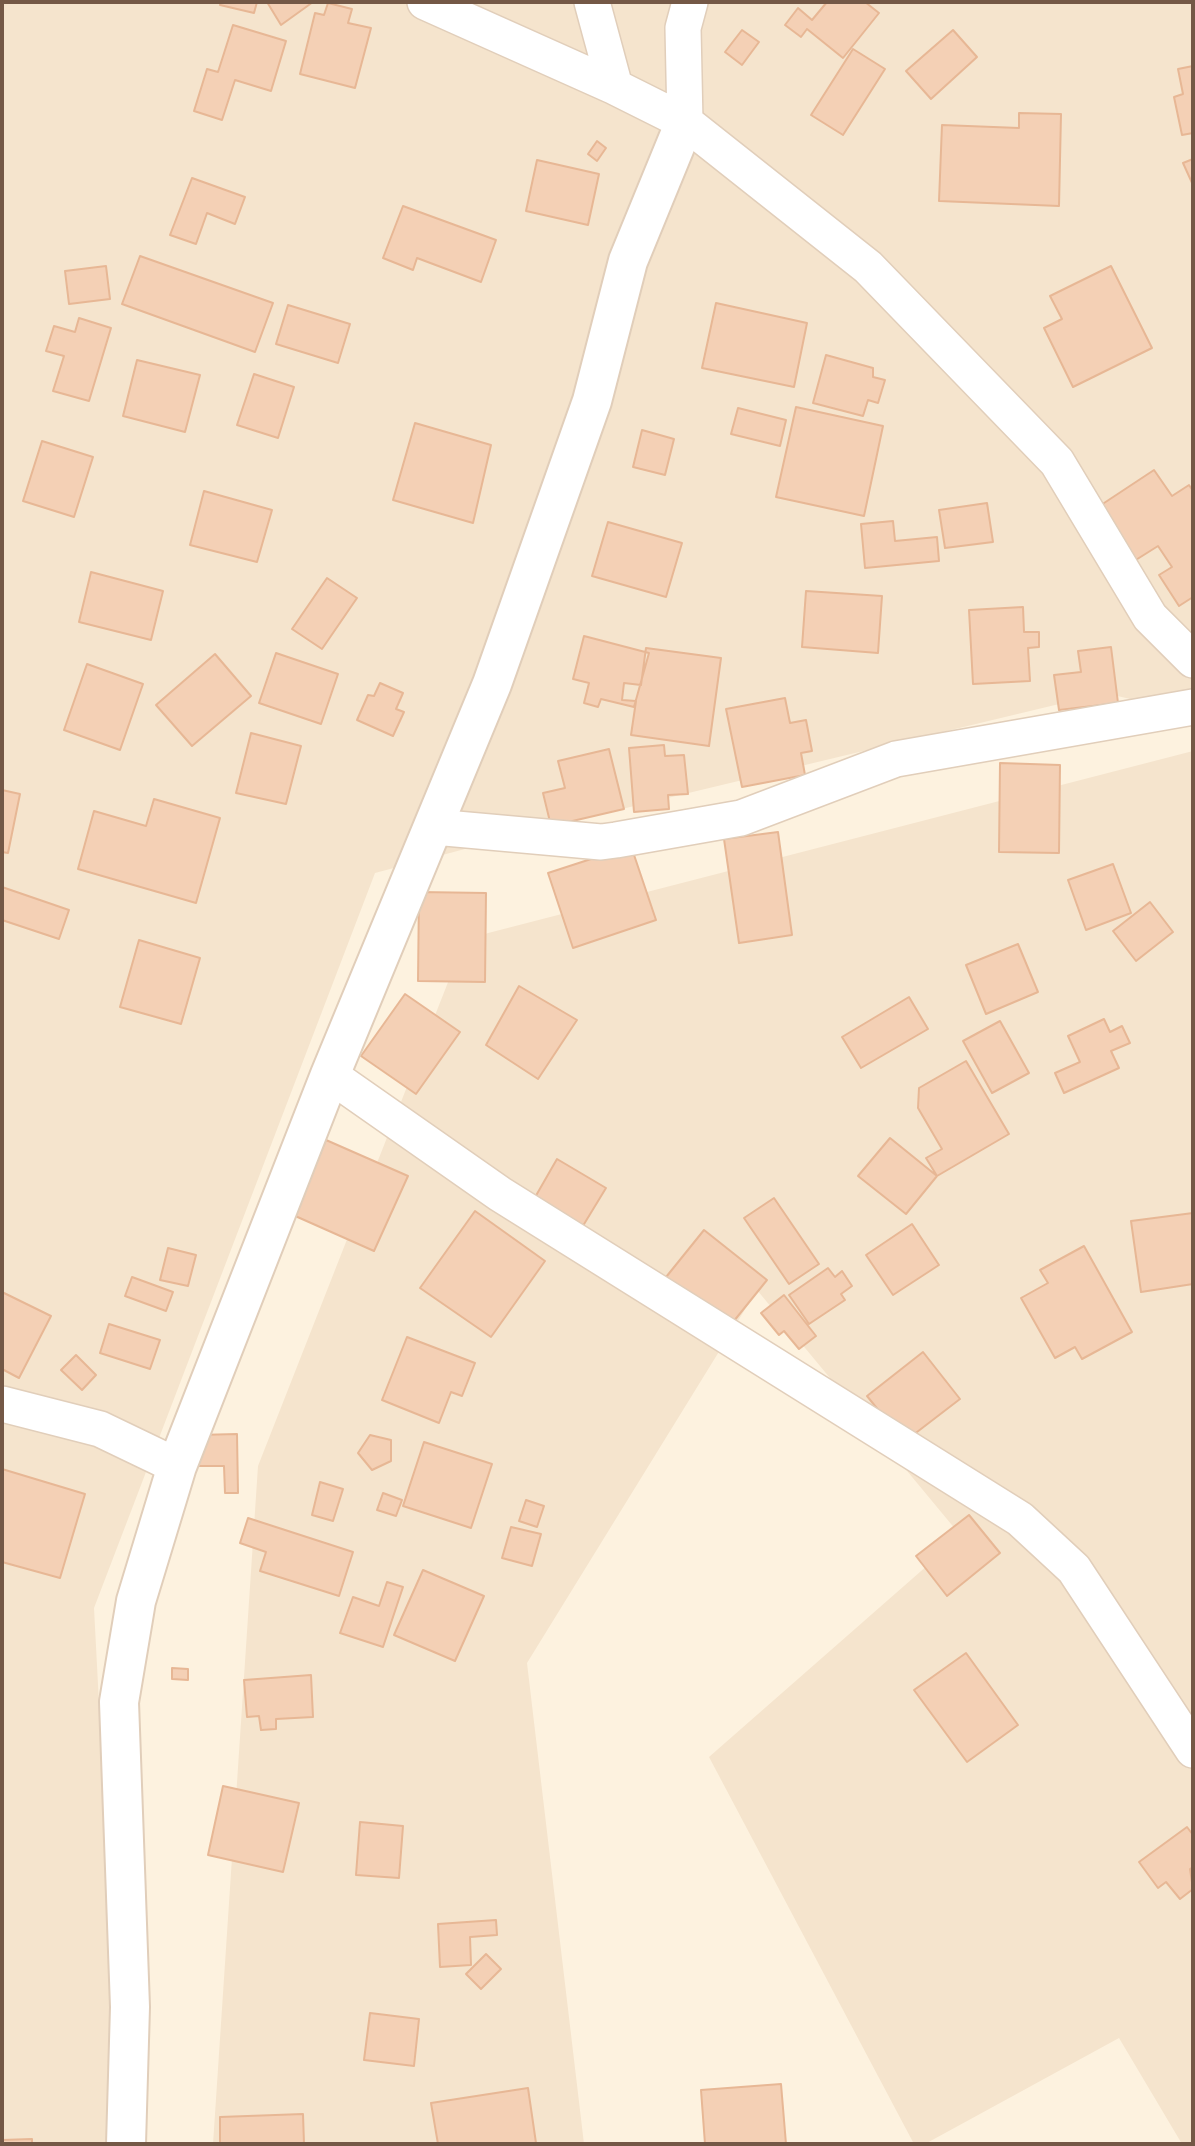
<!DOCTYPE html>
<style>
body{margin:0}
#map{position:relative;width:1195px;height:2146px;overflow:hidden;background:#fdf2df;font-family:"Noto Sans",sans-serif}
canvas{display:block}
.frame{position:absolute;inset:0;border:4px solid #745846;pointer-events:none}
</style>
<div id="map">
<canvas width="1195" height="2146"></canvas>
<div class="frame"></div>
</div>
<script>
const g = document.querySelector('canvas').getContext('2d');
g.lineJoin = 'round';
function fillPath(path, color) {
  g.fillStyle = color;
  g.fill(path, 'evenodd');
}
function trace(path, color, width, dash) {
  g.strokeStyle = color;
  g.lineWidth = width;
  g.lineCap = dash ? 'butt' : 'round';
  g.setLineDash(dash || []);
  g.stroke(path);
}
fillPath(new Path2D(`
 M2 2H1193V714L1105 693 551 826 375 873 94 1608 122 2144H2Z
 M1193 751V2144H1182L1119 2038 925 2144H914L709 1757 961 1536 757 1290 527 1663 584 2144H213L258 1466 465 939Z`), '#f5e4cd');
const building = new Path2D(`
 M221 2H257L254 13 220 5Z
 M267 2H313L281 25Z
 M827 2H865L879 13 843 58 807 29 801 37 785 25 798 8 812 20Z
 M328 3 352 9 348 23 371 28 355 88 300 74 315 13 324 15Z
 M233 25 286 41 271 91 235 80 222 120 194 111 207 69 218 72Z
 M742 30 759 42 742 65 725 52Z
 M953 30 977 57 931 99 906 71Z
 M853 49 885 69 843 135 811 115Z
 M1193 66V133L1182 135 1174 97 1183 94 1178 69Z
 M1019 113 1061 114 1059 206 939 201 942 125 1019 128Z
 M597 141 606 148 597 161 588 154Z
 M1193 159V185L1183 163Z
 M537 160 599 174 588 225 526 211Z
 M192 178 245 197 235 224 207 213 196 244 170 235Z
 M403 206 496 240 481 282 417 258 413 270 383 258Z
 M140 256 273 303 255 352 122 304Z
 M106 266 110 299 69 304 65 271Z
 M1111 266 1152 348 1073 387 1044 328 1062 319 1050 296Z
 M716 303 807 323 794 387 702 368Z
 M288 305 350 324 338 363 276 344Z
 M79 318 111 328 89 401 53 391 64 356 46 351 54 326 75 332Z
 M826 355 873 368V377L885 380 878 403 868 400 863 416 813 403Z
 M137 360 200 375 185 432 123 416Z
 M254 374 294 387 278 438 237 425Z
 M796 407 883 426 864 516 776 497Z
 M738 408 786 420 780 446 731 434Z
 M415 423 491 445 473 523 393 500Z
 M642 430 674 439 665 475 633 467Z
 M42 441 93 457 74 517 23 501Z
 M1154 470 1172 496 1189 485 1193 491V597L1179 606 1159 575 1172 567 1158 546 1131 563 1095 509Z
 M204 491 272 510 257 562 190 545Z
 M987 503 993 542 945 548 939 510Z
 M893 521 895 541 937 537 939 561 865 568 861 524Z
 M608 522 682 543 666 597 592 576Z
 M91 572 163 591 151 640 79 622Z
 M327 578 357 598 322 649 292 629Z
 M806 591 882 596 878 653 802 647Z
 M1023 607 1024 632H1039V647L1028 648 1030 681 973 684 969 610Z
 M584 636 649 653 634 707 601 699 598 707 584 703 589 683 573 679Z
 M1111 647 1118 703 1059 710 1054 675 1081 672 1078 651Z
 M646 648 721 658 709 746 631 735 636 701 622 700 624 683 641 685Z
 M276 653 338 674 321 724 259 703Z
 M215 654 251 696 192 746 156 705Z
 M87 664 143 684 120 750 64 730Z
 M380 683 403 693 396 709 404 712 393 736 357 720 368 695 374 696Z
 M785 698 790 723 806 720 812 751 801 753 805 775 742 787 726 709Z
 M251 733 301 746 286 804 236 793Z
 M664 745 665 756 684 755 688 794 668 795 669 809 634 812 629 748Z
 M609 749 624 809 551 826 543 793 565 788 558 761Z
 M1000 763 1060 765 1059 853 999 852Z
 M2 790 20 794 8 853 2 852Z
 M154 799 220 818 196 903 78 869 94 811 146 826Z
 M778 832 792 935 739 943 724 839Z
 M631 846 656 920 573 948 548 873Z
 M1113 864 1131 913 1086 930 1068 880Z
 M2 887 69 910 59 939 2 920Z
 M419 892 486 893 485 982 418 981Z
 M1150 902 1173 932 1136 961 1113 931Z
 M139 940 200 958 181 1024 120 1007Z
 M1018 944 1038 992 986 1014 966 965Z
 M519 986 577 1020 538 1079 486 1045Z
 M405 994 460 1032 416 1094 361 1056Z
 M909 997 928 1029 861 1068 842 1037Z
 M1104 1019 1110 1032 1122 1026 1130 1043 1111 1051 1119 1068 1064 1093 1055 1073 1080 1062 1068 1036Z
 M1000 1021 1029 1073 992 1093 963 1041Z
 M966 1061 1009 1134 937 1176 926 1158 942 1149 918 1108 919 1088Z
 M890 1138 937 1176 906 1214 858 1176Z
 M326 1140 408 1176 374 1251 293 1215Z
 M557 1159 606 1188 578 1234 530 1206Z
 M774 1198 819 1264 789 1284 744 1218Z
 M475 1211 545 1261 491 1337 420 1288Z
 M1193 1213V1284L1141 1292 1131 1221Z
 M912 1224 939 1265 893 1295 866 1255Z
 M704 1230 767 1280 717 1342 654 1292Z
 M1084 1246 1132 1332 1082 1359 1075 1347 1055 1358 1021 1298 1048 1283 1040 1270Z
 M168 1248 196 1255 188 1286 160 1280Z
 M828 1268 835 1277 842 1271 852 1286 841 1294 845 1300 809 1324 789 1295Z
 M132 1277 173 1292 166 1311 125 1296Z
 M2 1292 51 1316 19 1378 2 1369Z
 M784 1295 816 1336 799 1349 784 1331 779 1335 761 1313Z
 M109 1324 160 1340 150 1369 100 1353Z
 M407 1337 475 1363 462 1396 451 1392 439 1423 382 1400Z
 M923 1352 960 1399 904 1442 867 1396Z
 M76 1355 96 1375 82 1390 61 1370Z
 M237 1434 238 1493H225L224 1466H198V1435Z
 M370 1435 391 1440V1461L372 1470 358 1453Z
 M424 1442 492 1464 471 1528 403 1506Z
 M2 1469 85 1494 60 1578 2 1562Z
 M320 1482 343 1489 333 1521 312 1515Z
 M383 1493 402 1500 396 1516 377 1510Z
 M526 1500 544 1506 537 1527 519 1521Z
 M969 1515 1000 1553 947 1596 916 1556Z
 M248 1518 353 1552 339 1596 260 1571 266 1552 240 1543Z
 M511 1527 541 1534 532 1566 502 1558Z
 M423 1570 484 1596 455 1661 394 1635Z
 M387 1582 403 1587 383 1647 340 1633 353 1597 379 1606Z
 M966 1653 1018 1725 967 1762 914 1690Z
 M172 1668 188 1669V1680L172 1679Z
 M311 1675 313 1717 276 1719V1729L261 1730 259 1716 247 1717 244 1680Z
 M223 1786 299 1803 283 1872 208 1855Z
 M360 1822 403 1826 399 1878 356 1875Z
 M1187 1827 1193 1835V1867L1190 1869 1193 1889 1180 1899 1166 1882 1158 1888 1139 1862Z
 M496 1920 497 1935 470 1937 471 1965 440 1967 438 1924Z
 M486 1954 501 1969 481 1989 466 1974Z
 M370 2013 419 2019 414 2066 364 2060Z
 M781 2084 786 2144H705L701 2090Z
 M528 2088 536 2143 438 2144 431 2103Z
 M303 2114 304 2144H220V2117Z
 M32 2139V2144H2V2140Z`);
fillPath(building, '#f4d0b5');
trace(building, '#e7b795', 2);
const minor = new Path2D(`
 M425 2 615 87 685 122 868 267 1057 462 1150 617 1193 660
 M592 2 615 87
 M685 122 683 28 690 2
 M434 827 601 842 616 840 741 818 896 759 1193 707
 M330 1075 500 1194 1020 1519 1074 1569 1193 1750
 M2 1404 100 1429 177 1466`);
const tertiary = new Path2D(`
 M126 2144 130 2007 119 1702 136 1601 177 1466 330 1075 492 684 592 401 628 261 685 122`);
trace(minor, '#e1ceba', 38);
trace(tertiary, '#e1ceba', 42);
trace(minor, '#fff', 35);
trace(tertiary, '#fff', 38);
</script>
